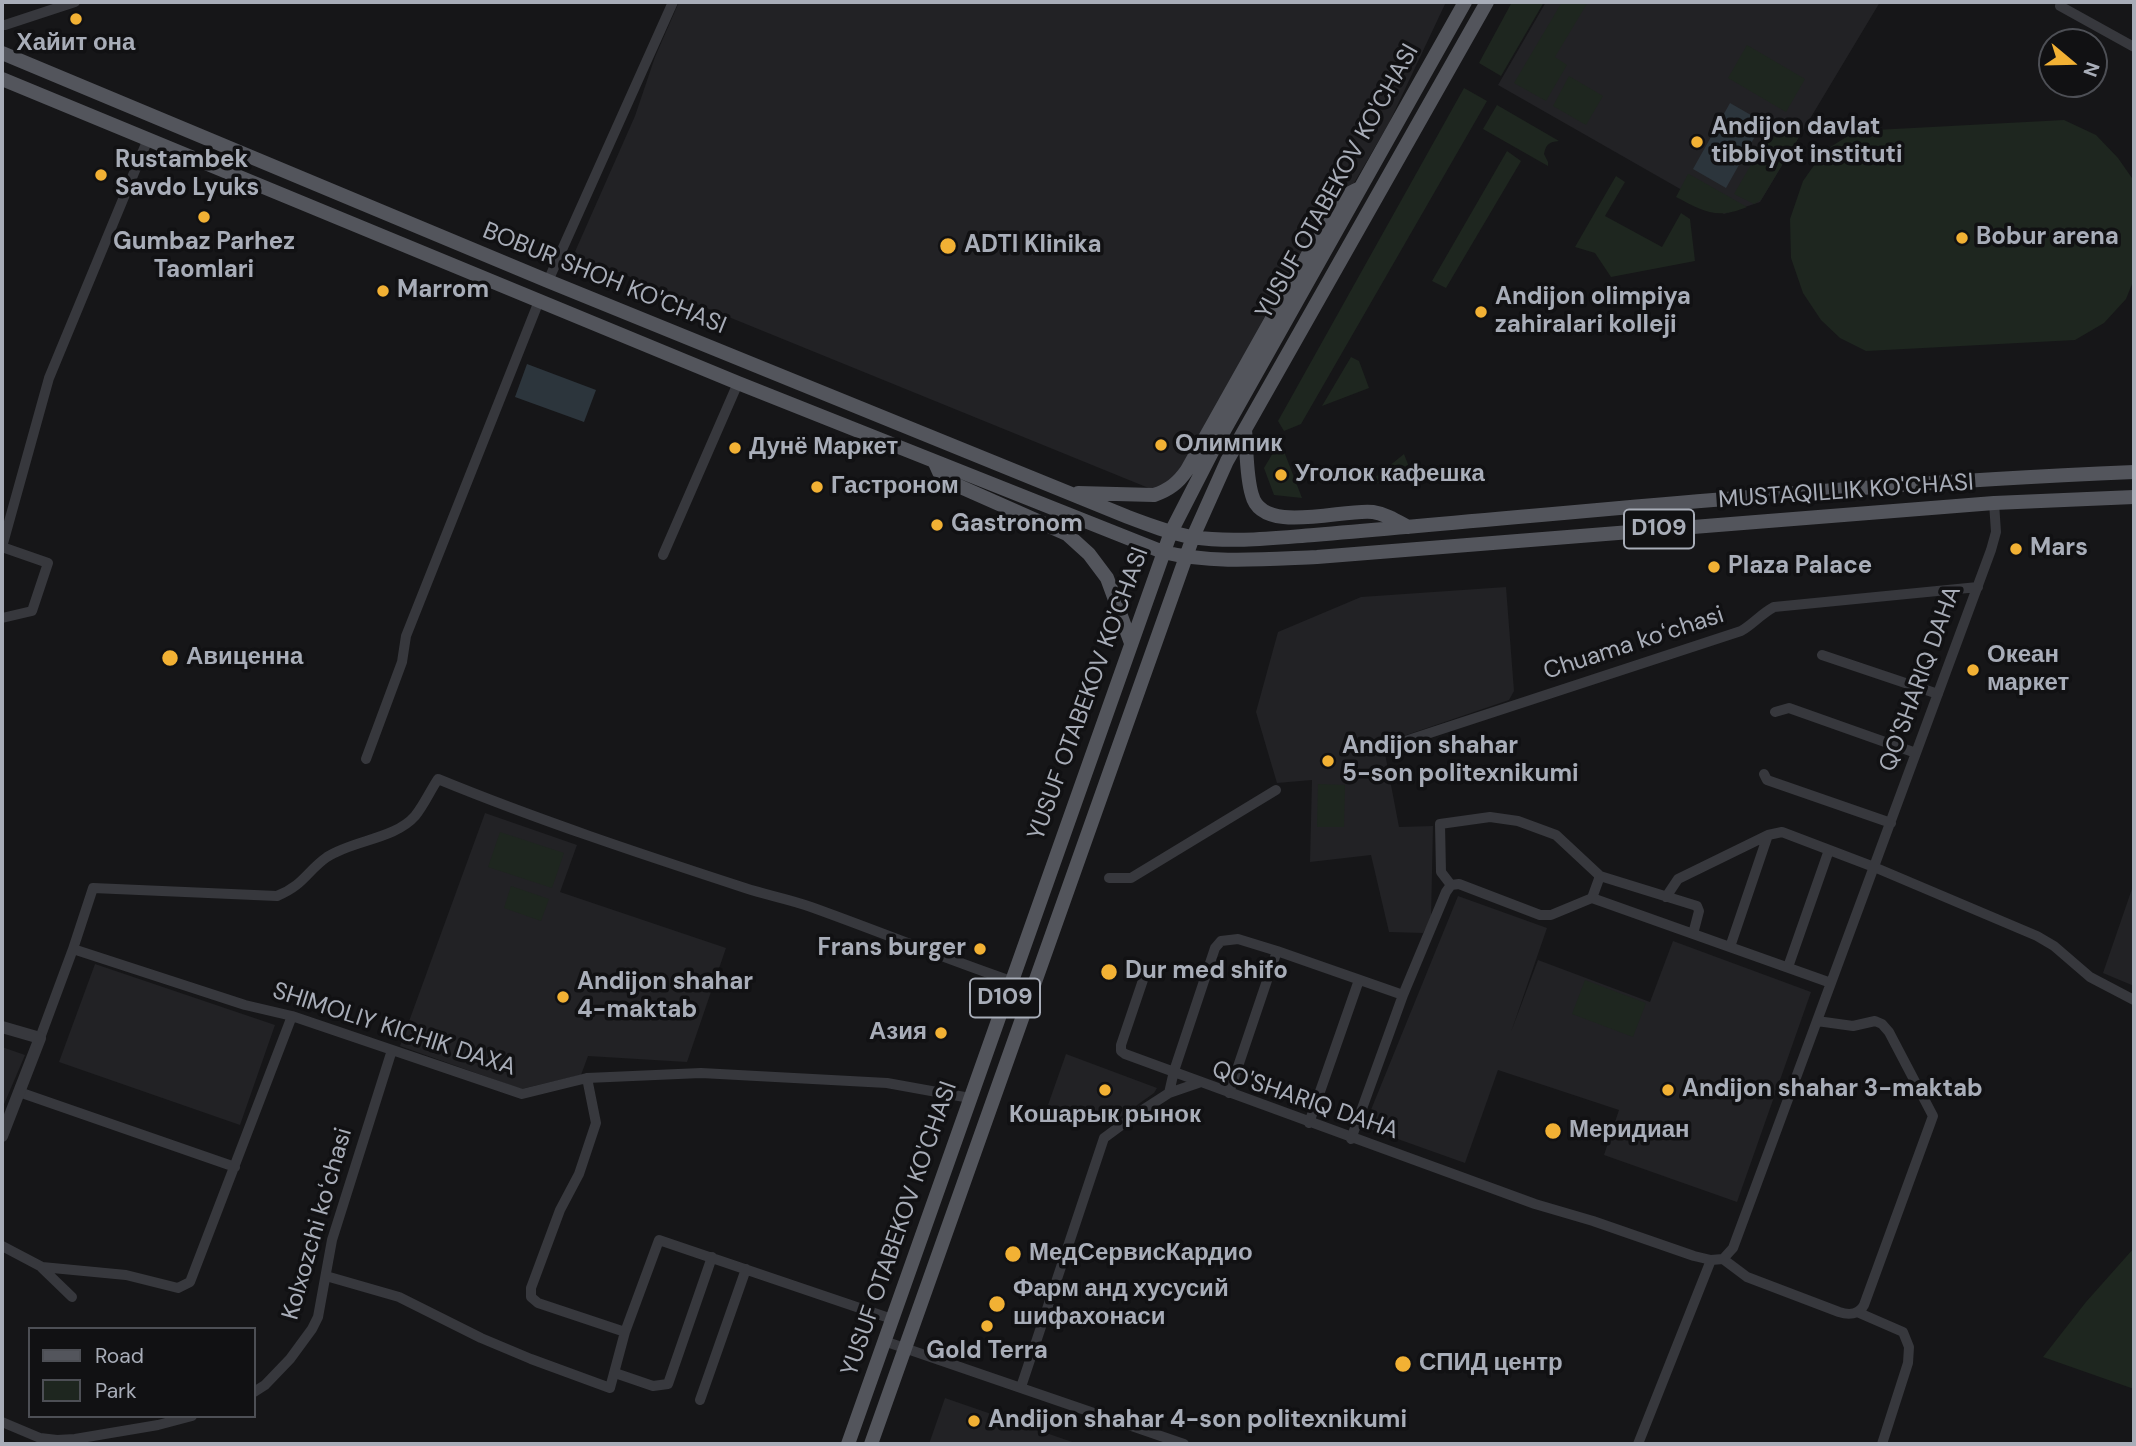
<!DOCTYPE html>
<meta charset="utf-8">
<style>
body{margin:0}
#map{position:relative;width:2136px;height:1446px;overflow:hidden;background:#161618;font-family:"DM Sans",sans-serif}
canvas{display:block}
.frame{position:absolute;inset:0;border:4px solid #a8adb8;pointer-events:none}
.legend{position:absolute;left:28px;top:1327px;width:228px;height:91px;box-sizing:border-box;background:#111113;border:2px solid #4d4f55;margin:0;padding:9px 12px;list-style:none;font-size:21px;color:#a8adb8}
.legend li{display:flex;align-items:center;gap:14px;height:35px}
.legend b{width:35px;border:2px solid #4d4f55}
.north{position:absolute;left:2038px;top:28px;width:70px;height:70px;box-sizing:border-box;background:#111113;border:2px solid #4d4f55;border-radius:50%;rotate:109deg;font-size:19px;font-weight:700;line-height:28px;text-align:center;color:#a8adb8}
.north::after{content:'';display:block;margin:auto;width:24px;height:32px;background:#f2b134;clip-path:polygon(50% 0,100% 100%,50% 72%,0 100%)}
</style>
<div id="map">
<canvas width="2136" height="1446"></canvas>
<div class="frame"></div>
<ul class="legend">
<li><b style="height:9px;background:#53555c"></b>Road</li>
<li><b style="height:19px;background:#1e261f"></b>Park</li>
</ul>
<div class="north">N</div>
</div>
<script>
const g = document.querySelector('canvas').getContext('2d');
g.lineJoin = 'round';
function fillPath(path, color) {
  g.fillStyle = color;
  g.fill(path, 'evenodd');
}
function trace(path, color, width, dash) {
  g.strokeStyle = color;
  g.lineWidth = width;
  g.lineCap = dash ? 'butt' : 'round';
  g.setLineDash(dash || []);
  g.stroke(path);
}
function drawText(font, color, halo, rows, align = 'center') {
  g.font = font + ' "DM Sans",sans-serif';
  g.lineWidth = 7;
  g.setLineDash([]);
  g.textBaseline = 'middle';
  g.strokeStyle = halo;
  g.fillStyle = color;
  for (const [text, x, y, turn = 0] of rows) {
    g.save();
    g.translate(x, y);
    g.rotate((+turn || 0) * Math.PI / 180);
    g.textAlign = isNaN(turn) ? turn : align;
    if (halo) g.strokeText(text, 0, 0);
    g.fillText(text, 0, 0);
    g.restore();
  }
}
fillPath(new Path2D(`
 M679 2H1446L1389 123 1322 238 1183 472 1156 491 574 254 635 116 655 57Z
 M1546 2H1880L1760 202 1724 214 1498 85Z
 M1506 587 1514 691 1509 700 1383 743 1399 827 1433 826 1431 919 1423 933 1389 932 1371 855 1310 862 1312 780 1277 783 1256 712 1278 632 1361 597Z
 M485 813 577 845 560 892 726 948 687 1062 588 1056 581 1075 521 1089 400 1046Z
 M2134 883V986L2103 973Z
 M1458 896 1547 928 1511 1032 1538 960 1650 1002 1673 941 1811 992 1737 1202 1604 1155 1619 1110 1498 1070 1465 1163 1364 1127Z
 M95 964 275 1025 240 1125 59 1062Z
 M2 1047 25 1055 2 1109Z
 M1066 1054 1157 1088 1154 1093 1109 1125 1048 1105Z
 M945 1398 1078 1444H929Z`), '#222225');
fillPath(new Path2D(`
 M1512 2H1544L1501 76 1479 63Z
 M1562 2H1588L1555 57 1567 65 1546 101 1514 83Z
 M1747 45 1805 79 1786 112 1728 78Z
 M1569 76 1603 96 1586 125 1553 106Z
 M1464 88 1487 101 1301 424 1284 431 1278 421Z
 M1497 105 1559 141C1549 142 1546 144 1544 154L1548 162V166L1483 129Z
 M2064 120 2096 135 2118 158 2134 181V279L2126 299 2104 323 2075 340 1866 351 1840 338 1821 320 1803 293 1791 258 1790 219 1803 181 1824 151 1856 131Z
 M1775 123 1799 137 1761 200 1754 204 1734 194Z
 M1507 151 1521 161 1446 288 1432 281Z
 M1688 174H1689L1747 207C1716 220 1703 211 1676 197Z
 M1616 176 1625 182 1605 216 1662 247 1681 213 1690 219 1695 261 1611 277 1595 253 1575 247Z
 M1351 357 1359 361 1369 388 1322 406Z
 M1280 441 1302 498 1274 495 1264 468Z
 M1404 454 1414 480 1367 484Z
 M1318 784 1345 785 1344 827H1317Z
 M500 832 564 853 552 888 488 867Z
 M511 886 549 899 541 921 504 908Z
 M1585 980 1646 1003 1633 1037 1572 1014Z
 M2134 1248V1389L2043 1357 2086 1302Z`), '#1e261f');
fillPath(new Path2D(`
 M1730 103 1763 122 1726 188 1693 169Z
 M527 364 596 390 584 422 515 397Z`), '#2c353c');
trace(new Path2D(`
 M2062 2 2060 6 2134 47
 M5 25 75 2
 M548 281 673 2
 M2 547 49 378 148 139
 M2 547 48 563 32 611 2 618
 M663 555 738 383
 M1822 655 1938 694
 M1775 712 1789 708 1916 753
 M1387 747 1741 631C1753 624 1761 614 1774 607L1978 587
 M366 759 402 662 406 636 539 301
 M1764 774 1767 780 1891 823
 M1109 878H1131L1276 790
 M1451 885 1441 872 1440 824 1490 817 1518 821 1556 835 1600 876
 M1666 897 1678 879 1768 835 1782 832 1874 867 2037 936 2054 946 2090 977 2134 1000
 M1592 898 1600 876 1697 906 1699 911 1693 934
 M1730 947 1768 835
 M73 949 93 888 277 896C304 885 307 871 327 857 353 840 395 839 415 816 424 805 430 791 438 779 538 820 641 854 745 888 766 895 789 899 811 907 878 931 944 958 1011 981
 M1788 967 1829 850
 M1143 980 1121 1045V1051L1125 1054 1535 1204 1593 1221 1694 1256 1711 1260 1723 1259 1733 1248 1991 550 1996 532 1994 503
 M40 1038 73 949 245 1005 292 1016 522 1094 587 1078 701 1073 887 1083 970 1098
 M587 1078 596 1123 579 1174 560 1210 531 1288V1297L538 1303 625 1332
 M19 1092 235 1167
 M1169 1093 1174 1071 1215 948 1221 941 1238 939 1277 951 1403 995
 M1229 1093 1277 951
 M1309 1123 1359 980
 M1351 1139 1403 995 1446 892 1451 885 1459 884 1540 915H1551L1592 898 1831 983
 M2 1246 42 1267 126 1275 178 1288 190 1282 292 1016
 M1723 1259 1747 1277 1839 1312C1848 1315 1859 1315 1864 1305L1933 1116 1889 1032 1882 1024 1875 1021 1853 1026 1817 1021
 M42 1268 72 1297
 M326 1276 399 1297 481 1338 531 1359 610 1388 625 1332 659 1240 892 1319
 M1857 1312 1903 1332 1909 1347 1908 1363 1882 1444
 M884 1341 1184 1444
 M615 1373 653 1386 668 1384 712 1257
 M1021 1387 1104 1138 1138 1113 1169 1093 1201 1082
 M254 1392 265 1385 290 1359 312 1329 318 1317 332 1240 392 1050
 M700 1400 746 1269
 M2 1422 40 1438 57 1440 75 1439 158 1425 192 1416
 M1638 1444 1711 1260`), '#37383d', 10);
trace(new Path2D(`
 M2 1027 40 1038 2 1136`), '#37383d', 12);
trace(new Path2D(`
 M2 53 548 281 1128 517C1149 525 1170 533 1192 537 1232 543 1274 538 1314 535 1587 512 1860 483 2134 472
 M2 79 738 383 1163 552C1212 564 1266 559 1317 557L1994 503 2134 497
 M1245 430C1247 451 1246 476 1252 495 1262 536 1344 508 1373 512 1386 514 1397 521 1408 527
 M935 463 939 472 945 480 1067 534 1089 554 1107 578 1131 643
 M1078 493 1154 495C1169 490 1178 483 1187 470L1328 219 1346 195 1360 188
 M848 1444 1171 532 1212 452 1465 2
 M871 1444 1193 537 1227 461 1487 2`), '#53555c', 14);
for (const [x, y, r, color] of [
 [76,19,7,"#f2b134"],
 [1697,142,7,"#f2b134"],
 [101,175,7,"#f2b134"],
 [204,217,7,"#f2b134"],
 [1962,238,7,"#f2b134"],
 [948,246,9,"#f2b134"],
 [383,291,7,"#f2b134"],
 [1481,312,7,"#f2b134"],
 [1161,445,7,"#f2b134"],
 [735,448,7,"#f2b134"],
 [1281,475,7,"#f2b134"],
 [817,487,7,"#f2b134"],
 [937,525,7,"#f2b134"],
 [2016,549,7,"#f2b134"],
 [1714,567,7,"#f2b134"],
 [170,658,9,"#f2b134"],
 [1973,670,7,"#f2b134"],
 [1328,761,7,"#f2b134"],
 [980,949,7,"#f2b134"],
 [1109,972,9,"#f2b134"],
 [563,997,7,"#f2b134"],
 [941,1033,7,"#f2b134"],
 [1105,1090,7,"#f2b134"],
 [1668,1090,7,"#f2b134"],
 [1553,1131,9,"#f2b134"],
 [1013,1254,9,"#f2b134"],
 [997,1304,9,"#f2b134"],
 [987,1326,7,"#f2b134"],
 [1403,1364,9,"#f2b134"],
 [974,1421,7,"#f2b134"]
]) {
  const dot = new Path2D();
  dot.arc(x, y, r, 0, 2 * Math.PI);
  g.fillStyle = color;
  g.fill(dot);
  trace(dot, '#111113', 2.5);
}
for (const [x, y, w] of [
 [1659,529,70],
 [1005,998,70]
]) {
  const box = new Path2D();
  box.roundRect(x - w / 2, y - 19.5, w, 39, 5);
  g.fillStyle = '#111113';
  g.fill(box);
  trace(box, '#a8adb8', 2);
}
drawText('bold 23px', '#a8adb8', null, [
 ["D109",1659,529],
 ["D109",1005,998]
]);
drawText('bold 24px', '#a8adb8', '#111113', [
 ["Хайит она",76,44,"center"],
 ["Andijon davlat",1711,128],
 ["tibbiyot instituti",1711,156],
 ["Rustambek",115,161],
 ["Savdo Lyuks",115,189],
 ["Bobur arena",1976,238],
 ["Gumbaz Parhez",204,243,"center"],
 ["Taomlari",204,271,"center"],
 ["ADTI Klinika",964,246],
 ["Marrom",397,291],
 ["Andijon olimpiya",1495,298],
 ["zahiralari kolleji",1495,326],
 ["Олимпик",1175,445],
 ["Дунё Маркет",749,448],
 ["Уголок кафешка",1295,475],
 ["Гастроном",831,487],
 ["Gastronom",951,525],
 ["Mars",2030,549],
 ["Plaza Palace",1728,567],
 ["Океан",1987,656],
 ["маркет",1987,684],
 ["Авиценна",186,658],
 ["Andijon shahar",1342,747],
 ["5-son politexnikumi",1342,775],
 ["Frans burger",966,949,"right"],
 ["Dur med shifo",1125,972],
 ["Andijon shahar",577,983],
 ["4-maktab",577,1011],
 ["Азия",927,1033,"right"],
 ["Andijon shahar 3-maktab",1682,1090],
 ["Кошарык рынок",1105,1116,"center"],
 ["Меридиан",1569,1131],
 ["МедСервисКардио",1029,1254],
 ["Фарм анд хусусий",1013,1290],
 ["шифахонаси",1013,1318],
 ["Gold Terra",987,1352,"center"],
 ["СПИД центр",1419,1364],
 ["Andijon shahar 4-son politexnikumi",988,1421]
], 'left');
drawText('24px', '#a8adb8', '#111113', [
 ["YUSUF OTABEKOV KO'CHASI",1338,182,-61],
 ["BOBUR SHOH KO'CHASI",604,279,22],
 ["MUSTAQILLIK KO'CHASI",1846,492,-4],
 ["Chuama koʻchasi",1634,644,-18],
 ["QO'SHARIQ DAHA",1921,679,-70],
 ["YUSUF OTABEKOV KO'CHASI",1089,694,-70],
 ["SHIMOLIY KICHIK DAXA",394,1030,18],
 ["QO'SHARIQ DAHA",1305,1101,19],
 ["Kolxozchi koʻchasi",318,1224,-74],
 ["YUSUF OTABEKOV KO'CHASI",900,1229,-71]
]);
</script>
